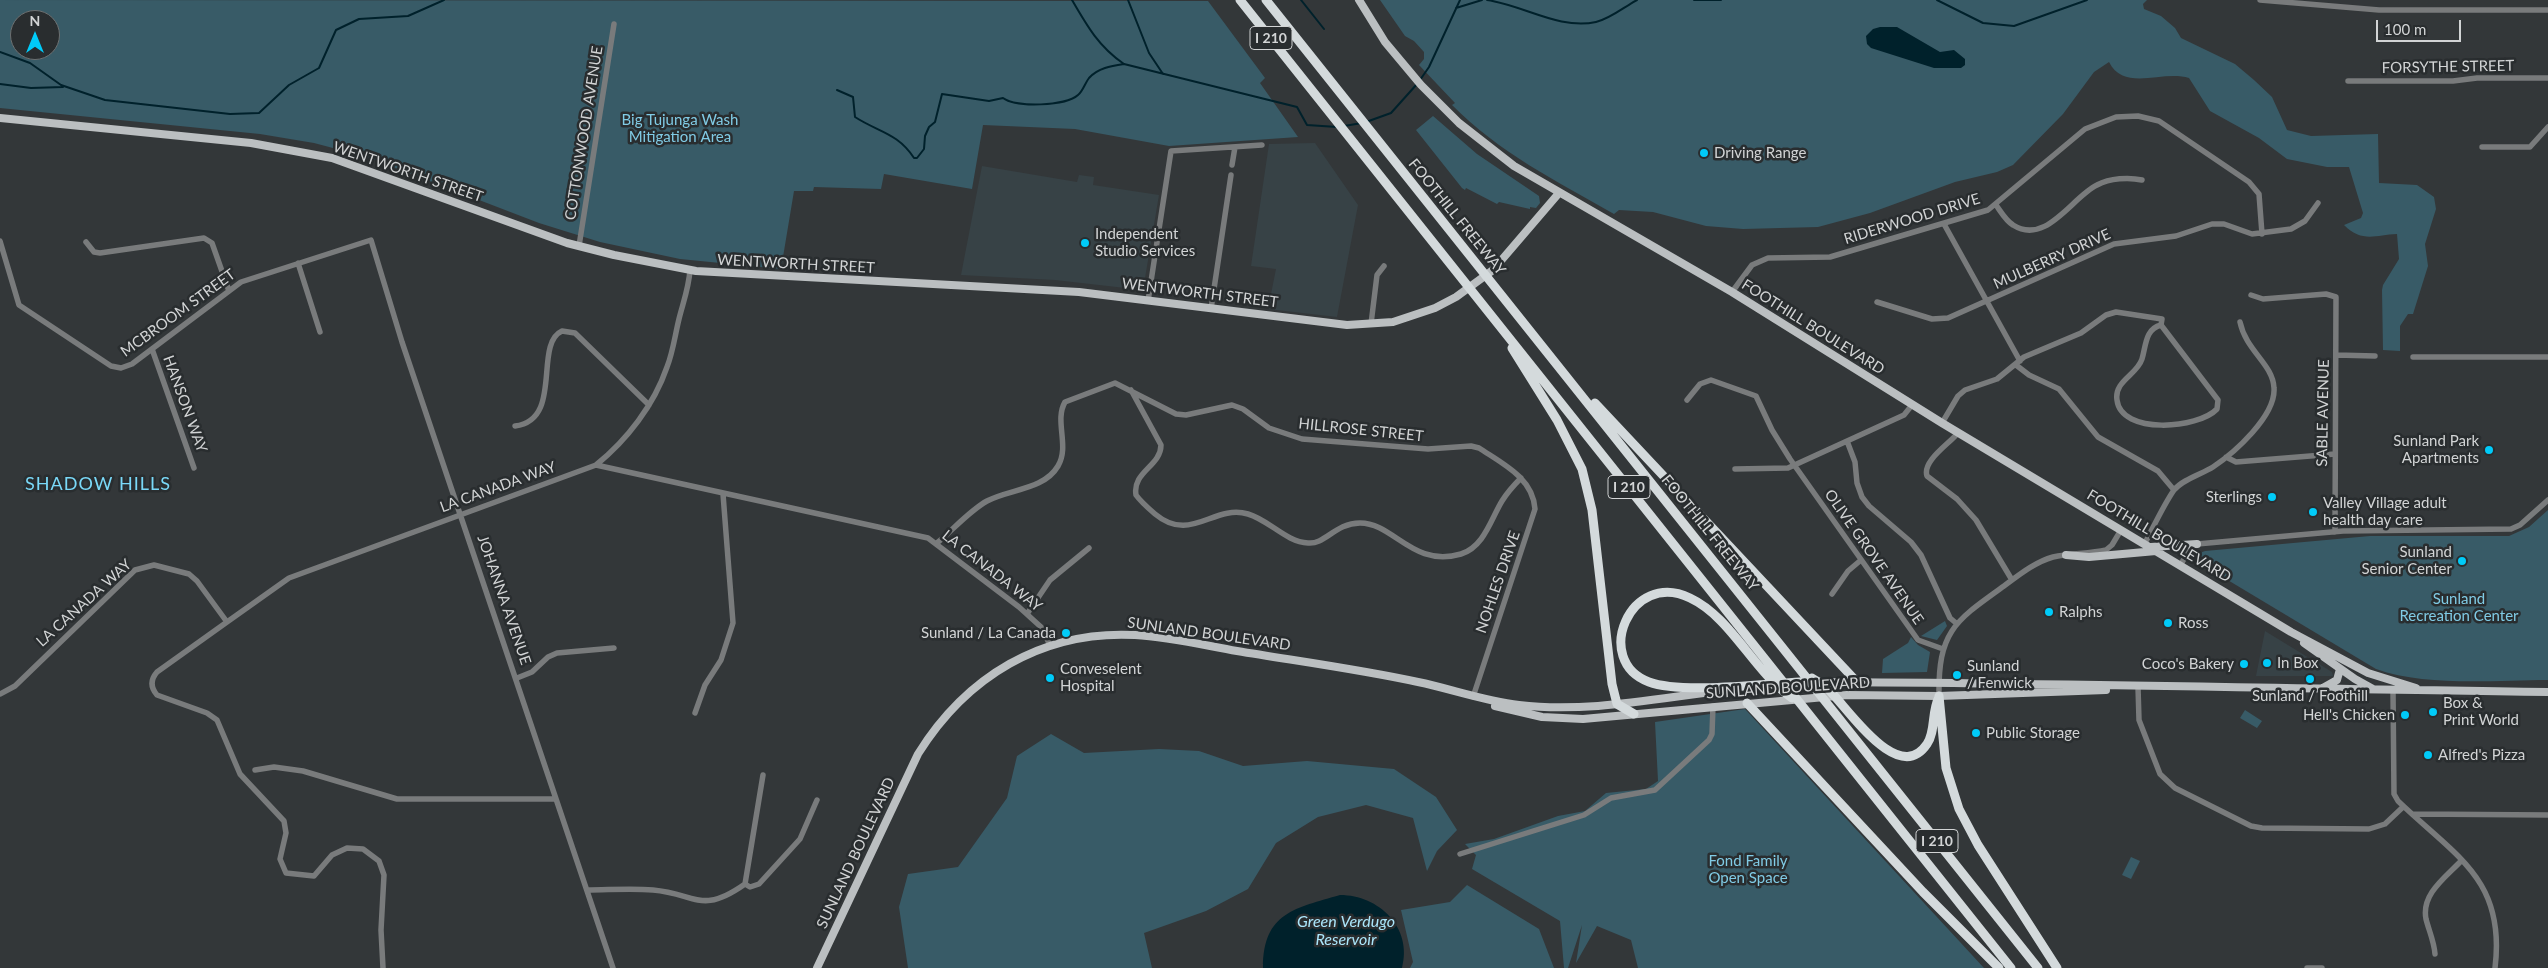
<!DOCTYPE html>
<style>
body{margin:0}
#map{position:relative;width:2548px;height:968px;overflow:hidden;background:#333739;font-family:Lato,sans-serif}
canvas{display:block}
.north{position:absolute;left:10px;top:10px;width:50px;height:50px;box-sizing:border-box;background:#292d2f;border:1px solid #6d7071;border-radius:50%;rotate:0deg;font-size:14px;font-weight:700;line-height:20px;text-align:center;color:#d2d4d5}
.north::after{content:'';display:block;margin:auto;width:18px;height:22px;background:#00cbf9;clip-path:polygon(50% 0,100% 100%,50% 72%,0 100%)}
.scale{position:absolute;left:2376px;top:20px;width:85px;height:22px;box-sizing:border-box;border:2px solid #d2d4d5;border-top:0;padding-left:6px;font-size:15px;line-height:18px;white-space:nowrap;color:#d2d4d5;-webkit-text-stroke:4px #292d2f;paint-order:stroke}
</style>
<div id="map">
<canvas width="2548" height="968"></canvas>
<div class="north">N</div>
<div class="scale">100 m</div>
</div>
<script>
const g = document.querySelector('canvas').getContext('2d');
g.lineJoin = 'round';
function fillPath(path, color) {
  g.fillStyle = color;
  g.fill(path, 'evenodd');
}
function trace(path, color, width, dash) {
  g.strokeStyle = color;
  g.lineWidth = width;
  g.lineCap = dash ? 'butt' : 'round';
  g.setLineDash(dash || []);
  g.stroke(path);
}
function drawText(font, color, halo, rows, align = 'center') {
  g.font = font + ' Lato,sans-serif';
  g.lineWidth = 5;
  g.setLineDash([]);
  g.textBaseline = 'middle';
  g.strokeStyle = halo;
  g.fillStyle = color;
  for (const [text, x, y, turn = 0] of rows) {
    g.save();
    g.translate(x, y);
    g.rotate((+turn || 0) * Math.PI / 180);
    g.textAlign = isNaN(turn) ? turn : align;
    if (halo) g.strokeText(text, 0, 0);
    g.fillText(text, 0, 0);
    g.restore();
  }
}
fillPath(new Path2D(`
 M1315 143 1358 205 1337 317 1268 309 1276 269 1251 266 1269 144Z
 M982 166 1077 182 1079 175 1094 177 1093 185 1159 195 1143 290 1055 280 961 275Z
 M2265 631 2332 672 2333 676H2256Z`), '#374246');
fillPath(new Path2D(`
 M0 0 1208 1 1265 78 1260 83 1298 137 1169 146 1075 129 983 125 972 189 884 174 881 189 814 187 813 191H794L781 269 680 259 600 242 539 223 367 157 314 143 260 134 0 108ZM20 20H50V50H20Z
 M1380 0H2147L2143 4 2144 9 2161 16 2175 28 2181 38 2235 64 2254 80 2272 97 2287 130 2311 136 2378 134 2379 183 2417 185 2434 197 2436 209 2425 244 2428 266 2413 314H2408L2400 326V351L2383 350 2382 290 2383 285 2399 259 2397 234C2375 235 2362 243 2344 225L2361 218 2363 213 2349 167H2327L2287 159 2259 138 2210 111 2189 78C2162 70 2124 92 2109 62L2094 72 2063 114 2013 165 1997 172 1955 182 1870 213 1818 227 1743 229 1706 226 1653 212 1619 210 1614 214C1558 182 1498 152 1452 105L1455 103 1419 65 1424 59V52L1414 41 1405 36Z
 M1433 116 1477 154 1539 196 1540 203 1536 208 1530 207V209L1499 202 1497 204 1466 188 1465 190 1462 188 1416 130Z
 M2548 510V680C2494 680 2426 687 2376 669L2196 561 2197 554 2205 551 2370 536H2509L2529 527Z
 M1945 621 1947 626 1937 640 1921 636Z
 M1911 637 1918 645 1930 652 1927 672 1882 673 1883 659 1908 643Z
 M1745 709 1984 968H1638L1631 940 1597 926 1576 963 1582 925 1568 968H1564L1560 921 1472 869 1476 855 1465 844 1494 839 1558 816 1585 811 1606 793 1646 789 1658 781 1655 722Z
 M2245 710 2262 721 2257 728 2240 718Z
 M1051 734 1084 753 1159 749 1199 751 1243 766 1307 761 1394 769 1436 797 1457 830 1437 851 1427 871 1413 818 1366 805 1318 817 1276 843 1248 889 1206 911 1144 933 1152 968H908L899 907 908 874 958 867 1007 798 1017 756Z
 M2131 857 2140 861 2131 879 2122 875Z
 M1467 885 1539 929 1554 968H1410L1413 962 1401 910 1450 902Z`), '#385b67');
fillPath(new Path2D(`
 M1880 27H1897L1940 52 1954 50 1965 59V65L1961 68H1934L1871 48 1867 44 1866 36 1873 29Z
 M1340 895C1379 895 1413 928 1402 968H1263C1263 912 1296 908 1340 895Z`), '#00212b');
trace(new Path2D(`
 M1072 0C1087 26 1099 47 1124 64L1297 107 1307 125 1337 127
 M1128 0 1149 53 1163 74
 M1301 0 1324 29
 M1487 0C1523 5 1559 30 1596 22 1610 19 1624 7 1637 0
 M1694 0H1721
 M1937 0 1983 23 2014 26 2087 0
 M1456 8 1482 0
 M0 52 30 63 61 85 105 100 230 114 259 113 289 85 319 68 336 30 359 19 408 16 444 0
 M1420 80 1429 67 1460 0
 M0 84 31 88 63 87
 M837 90 853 97 855 117C878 132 898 133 914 158H917L924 149 925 136 929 127 935 122 942 94 989 101 1003 98C1016 108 1066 106 1078 95 1083 91 1085 83 1089 78 1098 68 1111 66 1124 64
 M1366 122 1391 113 1417 84
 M1344 126 1362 123`), '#00212b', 2);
trace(new Path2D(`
 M2260 0 2379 10H2548
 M2348 81H2453L2477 78H2548
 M2482 147H2530L2548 127
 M1232 165 1235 147
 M1996 205C2001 212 2006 221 2013 225 2046 246 2072 197 2097 185 2110 178 2129 177 2142 180
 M1944 224 2020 361
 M0 241 19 305 111 366 121 368 132 364 241 282 371 240 402 342 613 968
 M86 242 94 252 100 253 204 238 212 243 229 291
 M579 246 614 24
 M298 263 320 332
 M1732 292 1752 265 1768 258 1830 257 1988 210 2085 129 2116 117 2138 116 2159 121 2249 182 2259 194 2262 234
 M2251 295 2263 299 2326 294 2336 297 2335 532
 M1148 301 1171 151 1262 145
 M1877 302 1932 319 1948 318 2114 244 2176 236 2212 224H2224L2252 234 2291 229 2305 221 2318 203
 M1211 309 1231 175
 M1371 324 1377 275 1384 266
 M152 349 194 468
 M2336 355 2375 356
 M2413 357H2548
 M2016 365 2029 375 2059 389 2098 437 2158 471 2174 490
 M1131 390 1161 445C1161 466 1132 472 1136 495 1141 502 1148 508 1155 514 1191 544 1213 504 1248 514 1269 520 1286 542 1308 543 1325 545 1335 523 1360 523 1394 523 1412 568 1461 554 1484 547 1491 519 1502 501 1507 493 1514 485 1521 478
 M1687 400 1700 384 1711 380 1756 396 1772 430 1790 459 1918 640 1943 649
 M1942 423 1958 396 1965 390 1997 379 2024 357 2081 333 2106 315 2116 312 2162 319 2161 325 2218 400 2217 409C2198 429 2121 435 2117 400 2114 381 2137 375 2142 359 2146 346 2145 329 2161 325
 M515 426C564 420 533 344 562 331L575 333 649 405
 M1958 433C1949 444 1922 461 1927 476L1957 499 1976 520 2012 580
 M1847 441 1855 462 1857 483 1862 497 1869 506 1911 542 1921 555 1950 618 1956 623
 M2226 457 2236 462 2335 454
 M596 465C627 440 654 405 667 367 673 352 675 335 679 319 683 303 689 287 690 270
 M1735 469 1788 468 1904 415 1912 405
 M937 543C953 530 969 511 987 501 1009 489 1044 490 1058 466 1070 446 1054 421 1065 402L1115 383 1176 414 1186 415 1232 405 1243 409 1269 428 1302 439 1428 449 1471 446 1479 448C1503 464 1533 478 1535 509L1473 697
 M2145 543C2154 526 2163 506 2174 490 2183 479 2202 474 2213 467 2234 453 2276 416 2274 388 2273 364 2246 351 2240 322
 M2181 564 2191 547 2197 544 2343 531 2511 529 2520 525 2548 500
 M1832 594 1848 571 1861 560
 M1027 614 1050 580 1089 548
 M227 622 157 672C151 679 150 687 157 695L207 713 217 720 240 774 284 821 286 833 280 859 286 873 314 876 332 855 347 848 363 849 379 861 384 875 381 930 383 968
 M517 678 532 672 548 657 557 653 614 648
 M2138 687 2139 720 2160 774 2175 788 2251 826 2262 828 2369 829 2385 824 2403 807
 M2393 691 2394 794 2398 801C2455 856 2506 879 2495 968
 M0 694 15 686 135 570 154 565 189 574 197 581 227 622 289 578 596 465 928 538 1019 607 1041 627 1050 645
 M1939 696C1938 631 1955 621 2004 586 2019 575 2035 562 2053 557 2071 553 2089 554 2106 550L2112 545 2121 530
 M695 713 705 685 721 660 733 623 723 494
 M255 770 274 767 303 771 397 799H556
 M2413 814 2548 815
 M1460 854 1584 815 1611 798 1655 790 1709 740 1712 734 1713 706
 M745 884 750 887 759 884 800 839 817 800
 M587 890C608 890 631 888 653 890 697 894 701 915 745 884L763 775
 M2435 954C2434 941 2429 931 2426 919 2421 894 2446 877 2461 861
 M2307 968H2322`), '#797b7c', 5.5);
trace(new Path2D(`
 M1359 0 1385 42 1421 85 1459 123 1514 166 1732 292 1942 423 2291 632 2368 673 2416 688
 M0 118 251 143 332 158 567 243 614 255 696 271 1079 292 1347 325 1393 322 1435 308 1456 297 1493 270 1559 193
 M2151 547 2197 544
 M2066 555 2089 557 2156 551
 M2304 643 2355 679 2373 689
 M1818 682C2061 683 2305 689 2548 692
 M2321 689 2337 680 2340 669
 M1495 706 1542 717 1583 719 1847 695 1939 696 2106 690
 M817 968 918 754C966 677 1042 630 1135 635 1169 637 1203 645 1237 651 1297 661 1358 669 1418 682 1452 689 1484 701 1519 705 1585 713 1653 699 1719 691`), '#bbbfc1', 8);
trace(new Path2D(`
 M1240 0 2011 968
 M1266 0 2038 968
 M1512 348 1557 420 1582 469 1592 510 1612 684 1617 704 1634 714
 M1595 403 1857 682
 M1812 678C1816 681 1821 683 1825 686 1845 703 1897 788 1927 744 1936 731 1931 712 1939 697
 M1939 696 1946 768 1959 809 1978 845 2057 968
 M1792 698C1754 672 1731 617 1690 598 1630 569 1592 661 1649 682 1681 694 1762 684 1800 682
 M1747 703 1923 892 1999 968`), '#d4dadc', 9);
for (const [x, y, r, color] of [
 [1704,153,5,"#00cbf9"],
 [1085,243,5,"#00cbf9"],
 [2489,450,5,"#00cbf9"],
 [2272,497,5,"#00cbf9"],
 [2313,512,5,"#00cbf9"],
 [2462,561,5,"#00cbf9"],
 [2049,612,5,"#00cbf9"],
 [2168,623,5,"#00cbf9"],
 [1066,633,5,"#00cbf9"],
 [2267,663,5,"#00cbf9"],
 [2244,664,5,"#00cbf9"],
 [1957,675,5,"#00cbf9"],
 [1050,678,5,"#00cbf9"],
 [2310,679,5,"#00cbf9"],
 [2433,712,5,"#00cbf9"],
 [2405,715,5,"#00cbf9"],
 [1976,733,5,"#00cbf9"],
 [2428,755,5,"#00cbf9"]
]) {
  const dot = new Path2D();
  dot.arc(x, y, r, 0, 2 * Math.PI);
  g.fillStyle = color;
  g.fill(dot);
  trace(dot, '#292d2f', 2);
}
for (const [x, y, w] of [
 [1271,38,42],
 [1629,487,42],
 [1937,841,42]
]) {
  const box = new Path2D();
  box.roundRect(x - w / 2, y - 11.5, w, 23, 4);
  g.fillStyle = '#292d2f';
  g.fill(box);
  trace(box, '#d2d4d5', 1);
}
drawText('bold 14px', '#d2d4d5', null, [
 ["I 210",1271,38],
 ["I 210",1629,487],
 ["I 210",1937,841]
]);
drawText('15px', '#d2d4d5', '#292d2f', [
 ["FORSYTHE STREET",2448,67,-1],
 ["COTTONWOOD AVENUE",584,133,-81],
 ["WENTWORTH STREET",408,172,19],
 ["FOOTHILL FREEWAY",1457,217,51],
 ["RIDERWOOD DRIVE",1912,219,-17],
 ["MULBERRY DRIVE",2052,259,-24],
 ["WENTWORTH STREET",796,264,3],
 ["WENTWORTH STREET",1200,293,7],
 ["MCBROOM STREET",178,313,-36],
 ["FOOTHILL BOULEVARD",1813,327,32],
 ["HANSON WAY",185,404,70],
 ["SABLE AVENUE",2323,413,-89],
 ["HILLROSE STREET",1361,430,6],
 ["LA CANADA WAY",498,487,-20],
 ["FOOTHILL FREEWAY",1710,533,51],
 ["FOOTHILL BOULEVARD",2159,536,31],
 ["OLIVE GROVE AVENUE",1874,557,55],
 ["LA CANADA WAY",992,571,38],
 ["NOHLES DRIVE",1498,582,-71],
 ["JOHANNA AVENUE",504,600,71],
 ["LA CANADA WAY",84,603,-42],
 ["SUNLAND BOULEVARD",1209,634,8],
 ["SUNLAND BOULEVARD",1788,688,-4],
 ["SUNLAND BOULEVARD",856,853,-65]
]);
drawText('15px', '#80cbe5', '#292d2f', [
 ["Big Tujunga Wash",680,120],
 ["Mitigation Area",680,137],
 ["Sunland",2459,599],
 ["Recreation Center",2459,616],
 ["Fond Family",1748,861],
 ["Open Space",1748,878]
]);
drawText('15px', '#d2d4d5', '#292d2f', [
 ["Driving Range",1714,153],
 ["Independent",1095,234],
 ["Studio Services",1095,251],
 ["Sunland Park",2479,441,"right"],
 ["Apartments",2479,458,"right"],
 ["Sterlings",2262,497,"right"],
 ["Valley Village adult",2323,503],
 ["health day care",2323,520],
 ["Sunland",2452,552,"right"],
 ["Senior Center",2452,569,"right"],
 ["Ralphs",2059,612],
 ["Ross",2178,623],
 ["Sunland / La Canada",1056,633,"right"],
 ["In Box",2277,663],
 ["Coco's Bakery",2234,664,"right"],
 ["Sunland",1967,666],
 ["/ Fenwick",1967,683],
 ["Conveselent",1060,669],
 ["Hospital",1060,686],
 ["Sunland / Foothill",2310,696,"center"],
 ["Box &",2443,703],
 ["Print World",2443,720],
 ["Hell's Chicken",2395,715,"right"],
 ["Public Storage",1986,733],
 ["Alfred's Pizza",2438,755]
], 'left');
drawText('italic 16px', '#abe6fb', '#292d2f', [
 ["Green Verdugo",1346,922],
 ["Reservoir",1346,940]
]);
g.letterSpacing = '1px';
drawText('18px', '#7ad9f8', '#292d2f', [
 ["SHADOW HILLS",98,484]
]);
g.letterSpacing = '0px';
</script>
